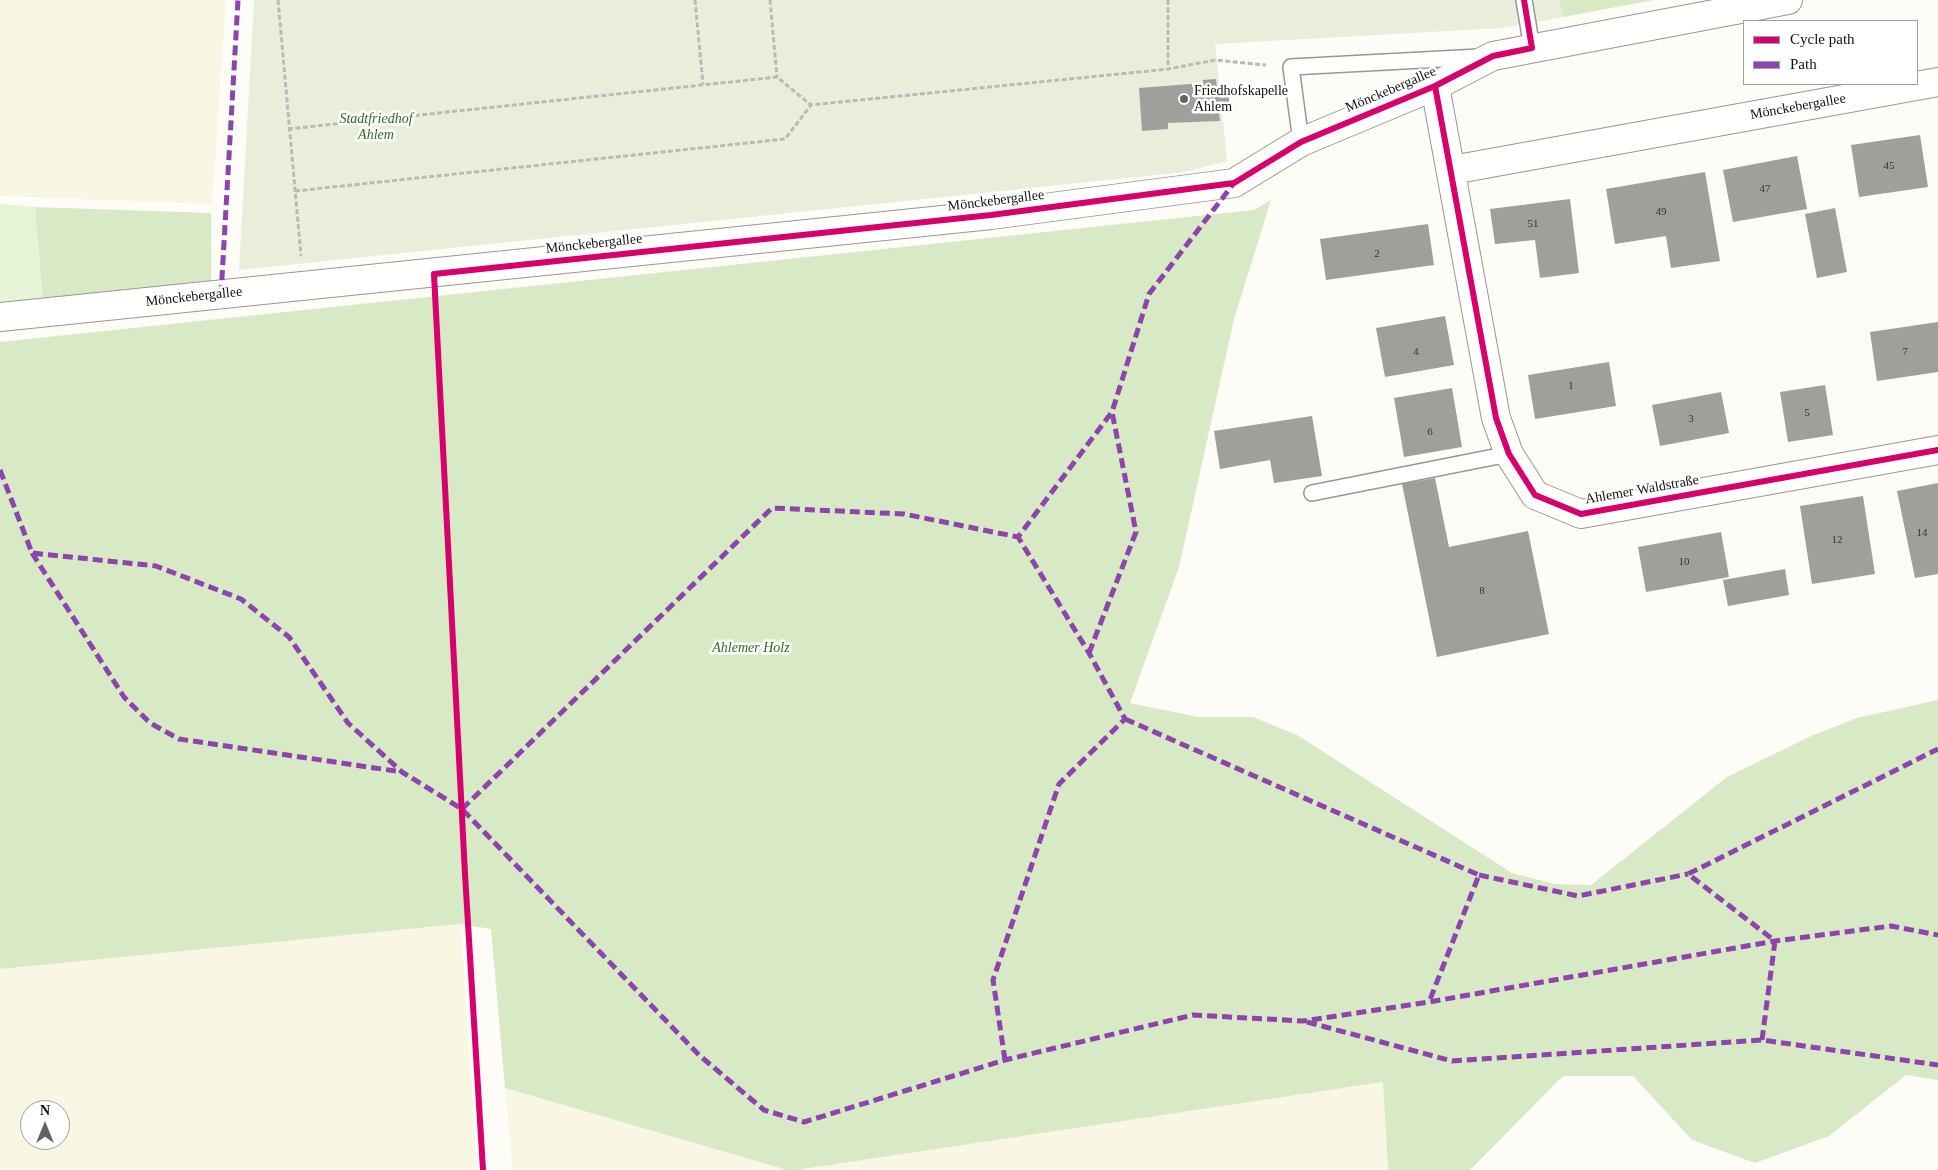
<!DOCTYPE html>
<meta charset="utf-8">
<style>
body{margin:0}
#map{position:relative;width:1938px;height:1170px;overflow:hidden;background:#fdfcf7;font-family:"Times New Roman",serif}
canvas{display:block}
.legend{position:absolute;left:1743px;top:20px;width:175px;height:65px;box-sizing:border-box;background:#fff;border:1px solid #a0a0a0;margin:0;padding:6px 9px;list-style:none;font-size:15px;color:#111}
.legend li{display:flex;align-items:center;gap:10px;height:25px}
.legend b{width:25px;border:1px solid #a0a0a0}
.north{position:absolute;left:20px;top:1100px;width:50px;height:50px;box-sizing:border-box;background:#fff;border:1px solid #a0a0a0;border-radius:50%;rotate:0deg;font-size:14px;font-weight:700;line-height:20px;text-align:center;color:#111}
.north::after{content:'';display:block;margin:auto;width:18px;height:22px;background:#646362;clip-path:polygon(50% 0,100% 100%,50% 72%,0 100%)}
</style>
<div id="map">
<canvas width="1938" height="1170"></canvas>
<ul class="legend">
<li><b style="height:6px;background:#d6006c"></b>Cycle path</li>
<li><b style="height:6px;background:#8e44ad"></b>Path</li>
</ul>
<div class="north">N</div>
</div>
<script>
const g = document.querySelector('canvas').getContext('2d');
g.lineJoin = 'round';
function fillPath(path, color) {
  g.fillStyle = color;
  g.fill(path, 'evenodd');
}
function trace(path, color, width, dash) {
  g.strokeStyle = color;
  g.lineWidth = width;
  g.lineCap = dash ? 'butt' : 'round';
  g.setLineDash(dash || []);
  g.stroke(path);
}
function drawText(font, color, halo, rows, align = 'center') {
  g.font = font + ' "Times New Roman",serif';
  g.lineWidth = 5;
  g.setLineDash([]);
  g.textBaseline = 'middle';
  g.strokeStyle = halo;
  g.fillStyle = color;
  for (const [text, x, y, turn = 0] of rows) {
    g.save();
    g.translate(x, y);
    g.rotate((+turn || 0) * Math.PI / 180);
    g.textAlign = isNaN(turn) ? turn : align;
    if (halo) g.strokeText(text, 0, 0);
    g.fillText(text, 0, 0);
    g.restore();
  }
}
fillPath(new Path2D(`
 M0 0H226L212 204 0 196Z
 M461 924 477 1170H0V969ZM30 1110H60V1140H30Z
 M1384 1082 1388 1170H796L1019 1136Z
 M505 1088 787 1170H513Z`), '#f9f7e4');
fillPath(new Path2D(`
 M0 204 35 207 43 302 0 310Z`), '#e7f3d7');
fillPath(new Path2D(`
 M1558 0H1654L1563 17Z
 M1271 200 1234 319 1179 567 1130 703 1198 717H1253L1297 735 1512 873 1555 884 1591 885 1727 777 1811 736 1857 718 1938 700V1080L1906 1075 1829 1136 1755 1163 1692 1140 1633 1076H1563L1470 1170H1388L1383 1082 796 1170H787L505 1088 491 929 460 924 0 969V342L1254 210Z
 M35 207 211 213V283L43 302Z`), '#d8eac5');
fillPath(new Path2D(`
 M254 0H1558L1563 17 1501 28 1215 44 1227 161 1185 172 239 270Z`), '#e9eedb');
fillPath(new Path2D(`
 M1216 79 1217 88 1228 87 1230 110H1219L1220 121 1168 123V129L1142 131 1139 88 1203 83V80Z
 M1920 135 1928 187 1859 197 1851 145Z
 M1797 156 1807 209 1733 222 1723 170Z
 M1705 172 1720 261 1671 268 1666 236 1615 244 1606 189Z
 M1570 199 1579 273 1540 278 1535 240 1495 244 1490 209Z
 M1835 208 1847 272 1817 278 1805 214Z
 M1428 224 1434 265 1326 280 1320 239Z
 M1445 316 1454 365 1385 377 1376 328Z
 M1938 322V372L1877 381 1870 332Z
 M1609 362 1616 406 1535 419 1528 375Z
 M1825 385 1833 435 1788 442 1780 392Z
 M1452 388 1462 447 1404 457 1394 398Z
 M1721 392 1729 433 1660 446 1652 405Z
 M1312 416 1322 476 1274 483 1270 460 1220 469 1214 431Z
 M1435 478 1449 547 1528 531 1549 634 1437 657 1402 484Z
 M1938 483V574L1915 578 1897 491Z
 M1863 496 1875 574 1812 584 1800 506Z
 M1721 532 1729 577 1646 592 1638 547Z
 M1785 569 1789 595 1728 606 1723 580Z`), '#a19f9c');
const lane = new Path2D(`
 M1524 0 1532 48
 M1301 142 1291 67 1479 57
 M1312 493 1509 454`);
const street = new Path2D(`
 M1435 86 1496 418 1509 454 1535 495 1581 514 1938 450
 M1452 170 1938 82
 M0 317 991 215 1234 183 1301 142 1435 86 1493 56 1788 0`);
trace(lane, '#979795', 18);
trace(street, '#979795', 30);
trace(new Path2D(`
 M278 0 301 256
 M695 0 703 84
 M770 0 777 77
 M1168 0V69
 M288 129 777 77 811 105
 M295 191 785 139 811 105 1168 69 1216 60 1266 65`), '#b9b9b8', 3, [5, 2.5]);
trace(lane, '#fffffe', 15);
trace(street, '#fffffe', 28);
trace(new Path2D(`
 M221 295 238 0
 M0 470 32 553 156 566 241 599 289 637 348 723 402 772 462 809 699 1055 764 1110 804 1122 1005 1060 1193 1015 1303 1021 1429 1002 1775 941 1891 926 1938 935
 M32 553 124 697 150 723 179 739 402 772
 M1089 653 1136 532 1112 412
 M1125 719 1479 875 1429 1002
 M462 809 772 508 904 514 1018 537 1112 412 1149 294 1234 183
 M1479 875 1578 896 1688 874
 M1307 1022 1452 1061 1762 1040 1938 1065
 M1762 1040 1775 941 1688 874 1938 749
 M1005 1060 993 980 1059 784 1125 719 1089 653 1018 537`), '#8e44ad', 5, [10, 5]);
trace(new Path2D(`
 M1435 86 1496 418 1509 454 1535 495 1581 514 1938 450
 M483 1170 465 874 434 274 991 215 1234 183 1301 142 1435 86 1493 56 1532 48 1524 0`), '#d6006c', 6);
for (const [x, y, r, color] of [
 [1184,99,5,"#646362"]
]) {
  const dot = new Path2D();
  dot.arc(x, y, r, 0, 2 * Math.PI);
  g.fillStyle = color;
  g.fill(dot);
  trace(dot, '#fff', 2);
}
drawText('11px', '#353434', null, [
 ["45",1889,166],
 ["47",1765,189],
 ["49",1661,212],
 ["51",1533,224],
 ["2",1377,254],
 ["4",1416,352],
 ["7",1905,352],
 ["1",1571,386],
 ["5",1807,413],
 ["3",1691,419],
 ["6",1430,432],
 ["14",1922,533],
 ["12",1837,540],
 ["10",1684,562],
 ["8",1482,591]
]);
drawText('14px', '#111', '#fff', [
 ["Mönckebergallee",1391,90,-23],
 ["Mönckebergallee",1798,107,-10],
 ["Mönckebergallee",996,201,-7],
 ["Mönckebergallee",594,244,-6],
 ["Mönckebergallee",194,297,-6],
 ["Ahlemer Waldstraße",1642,490,-10]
]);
drawText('14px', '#111', '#fff', [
 ["Friedhofskapelle",1194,91],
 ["Ahlem",1194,107]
], 'left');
drawText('italic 14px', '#2f6b1f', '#fff', [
 ["Stadtfriedhof",376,119],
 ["Ahlem",376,135],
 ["Ahlemer Holz",751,648]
]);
</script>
